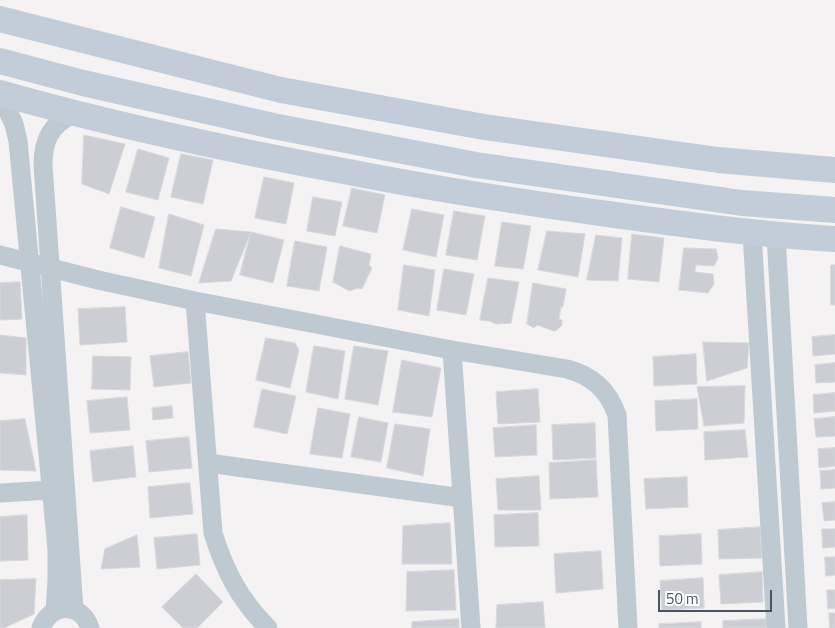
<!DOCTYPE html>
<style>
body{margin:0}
#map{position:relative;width:835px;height:628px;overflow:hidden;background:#f4f2f2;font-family:"Titillium Web",sans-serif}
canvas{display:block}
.scale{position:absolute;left:658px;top:590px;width:114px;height:22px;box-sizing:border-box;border:2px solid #485561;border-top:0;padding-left:6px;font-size:15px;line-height:18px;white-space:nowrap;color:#485561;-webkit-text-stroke:4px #fff;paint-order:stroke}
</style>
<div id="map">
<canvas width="835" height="628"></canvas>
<div class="scale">50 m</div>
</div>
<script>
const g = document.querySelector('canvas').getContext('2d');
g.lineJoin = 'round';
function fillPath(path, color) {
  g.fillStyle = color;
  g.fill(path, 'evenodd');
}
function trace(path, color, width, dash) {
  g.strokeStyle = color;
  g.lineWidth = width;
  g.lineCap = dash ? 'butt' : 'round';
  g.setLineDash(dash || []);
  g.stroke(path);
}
const building = new Path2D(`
 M84 135 125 144 109 194 82 184Z
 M138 149 169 158 158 200 126 192Z
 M181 154 213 160 203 204 171 197Z
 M264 177 294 183 286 224 255 218Z
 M352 188 385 195 377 233 343 226Z
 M313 197 342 202 335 236 307 231Z
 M121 207 155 217 144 258 110 248Z
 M412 209 444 215 436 257 403 250Z
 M454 211 485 216 477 260 446 255Z
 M169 214 204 225 191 276 159 268Z
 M502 222 531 226 523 269 495 266Z
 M216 229 251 232 231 281 199 283Z
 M547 231 585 234 578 277 538 270Z
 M251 232 284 240 273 283 240 275Z
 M632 234 664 238 659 282 628 279Z
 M596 235 622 238 618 281 587 280Z
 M295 241 327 247 319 291 287 286Z
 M340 246 371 254 369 265 372 268 362 289 358 288 349 291 333 282Z
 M684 248 716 249 718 258 714 266 696 265 695 272 713 274 714 284 708 293 679 290Z
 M404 265 435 270 429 316 398 310Z
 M831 265H835V305H831Z
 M444 269 474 274 466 315 437 310Z
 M488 278 519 282 511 323 496 324 489 321 480 320Z
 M20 282 22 319 0 320V283Z
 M533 283 566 289 563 307H561L559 319 562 320V325L557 330 554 331 537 325 534 328 527 324Z
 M125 307 127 342 80 345 78 309Z
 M0 335 26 338V375L0 373Z
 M835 335V354L813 356 812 337Z
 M266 338 295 343 299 350 290 388 256 380Z
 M703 342 749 343 747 368 707 381Z
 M314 346 345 351 338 399 306 392Z
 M354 346 388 351 378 405 345 399Z
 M188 352 191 383 154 387 150 356Z
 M696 354 697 384 654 386 653 357Z
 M93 356 131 357 130 390 92 389Z
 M402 360 441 368 432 417 393 412Z
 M835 363V382L816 383 815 365Z
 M745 386 744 423 704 426 697 387Z
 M262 389 296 396 287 434 254 427Z
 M538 389 540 422 498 424 496 392Z
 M835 393V411L814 413 813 395Z
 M127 397 130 430 90 433 87 401Z
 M697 399 698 429 656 431 655 401Z
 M172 406 173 418 153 420 152 408Z
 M318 408 350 414 342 458 310 454Z
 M359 417 388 423 381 462 351 457Z
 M835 417V436L816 437 814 419Z
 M25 419 36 471 0 470V421Z
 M595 423 596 458 553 460 552 425Z
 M395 424 430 429 423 476 387 468Z
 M536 425 537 455 495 457 493 428Z
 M745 430 748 457 705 460 704 432Z
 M189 437 192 468 149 472 146 441Z
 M133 446 136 477 93 482 90 451Z
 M835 448V466L819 468 818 449Z
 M596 460 598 497 550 499 549 463Z
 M835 470V488L821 489 820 471Z
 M539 476 541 510H498L496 479Z
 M687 477 688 507 646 509 644 479Z
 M190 483 193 514 150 518 148 487Z
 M835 502V520L824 521 822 503Z
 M538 513 539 546 495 547 494 515Z
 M27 515 28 560 0 561V517Z
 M450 523 452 564H402L403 526Z
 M760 527 762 558 719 559 718 530Z
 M822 529H835V547L823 548Z
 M197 534 200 565 157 569 154 538Z
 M701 534 702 564 660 566 659 536Z
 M137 535 140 567 101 569 105 549Z
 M601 551 603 589 556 593 554 554Z
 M825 557H835V575L826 576Z
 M454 570 456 610 406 611 407 572Z
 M762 572 763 602 721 604 719 575Z
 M196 574 223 602 197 628H183L162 607Z
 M703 578 704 608 662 610 660 581Z
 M36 579 34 614 4 628H0V580Z
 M827 590H835V608L828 609Z
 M543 602 545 628H496L497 605Z
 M829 613H835V628H830Z
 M459 619V628H412V622Z
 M766 619V628H723V621Z
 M701 622V628H659V624Z`);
fillPath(building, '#ccced4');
trace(building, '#d6d8de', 1);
trace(new Path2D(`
 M0 95 14 124 18 141 57 549V580L55 611
 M74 113C51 125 43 139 43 165L74 610
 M752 233 776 628
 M776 235 798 628
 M0 255 98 280 195 301 452 350 567 369C593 376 608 390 617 415L628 628
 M195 301 213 533C225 571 239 599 268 628
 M452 350 471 628
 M208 463 462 498
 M0 493 51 490
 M41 628C51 602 81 602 90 628`), '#bfc9d2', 19);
trace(new Path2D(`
 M0 19 281 90 484 127 718 160 835 170
 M0 61 83 83 273 126 476 165 742 203 835 210
 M0 93C116 126 235 151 354 173 440 190 527 203 615 215 688 225 761 235 835 239`), '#c2cdd9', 26);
</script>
